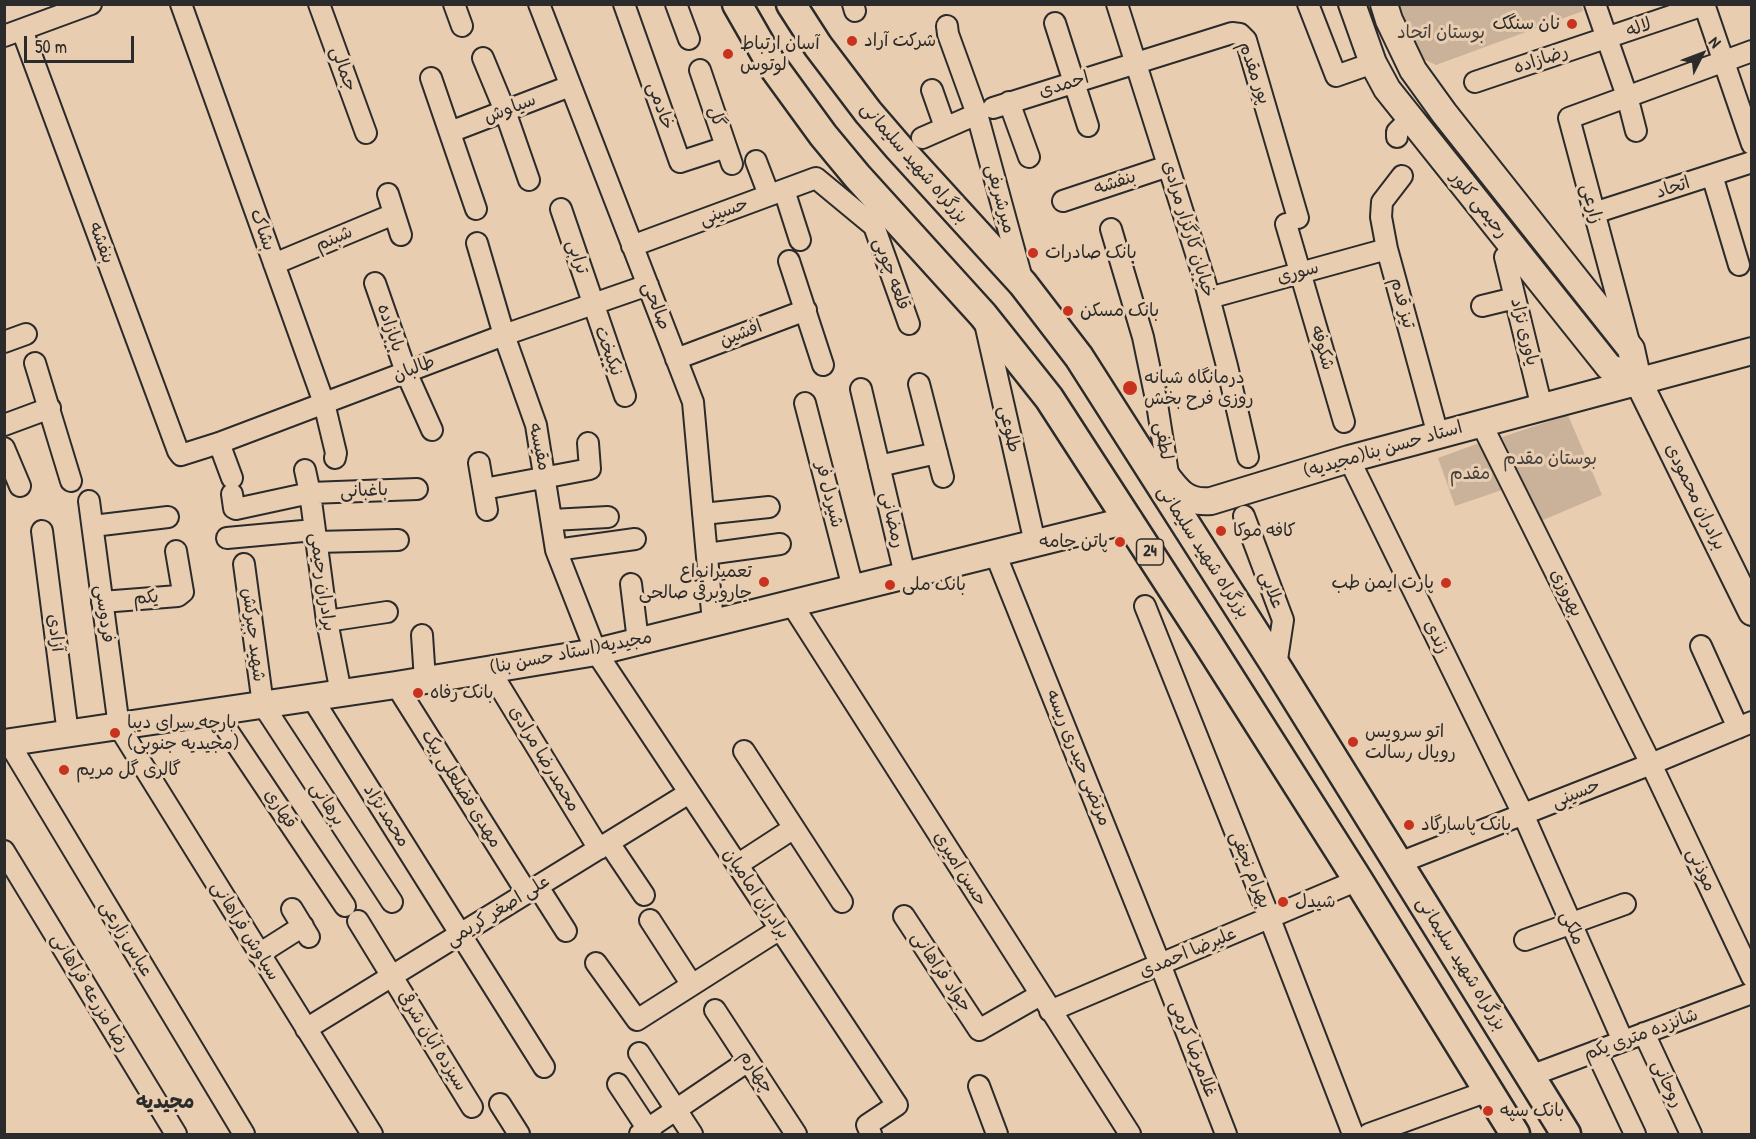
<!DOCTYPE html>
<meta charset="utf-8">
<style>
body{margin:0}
#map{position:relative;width:1756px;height:1139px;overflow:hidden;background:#e9cdb0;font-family:"Patrick Hand",sans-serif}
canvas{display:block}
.frame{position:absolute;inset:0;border:6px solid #2b2b2b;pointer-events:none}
.north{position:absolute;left:1672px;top:24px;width:60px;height:60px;-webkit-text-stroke:4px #e9cdb0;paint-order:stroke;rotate:48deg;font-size:16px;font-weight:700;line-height:24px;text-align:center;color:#2b2b2b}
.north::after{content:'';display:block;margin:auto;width:21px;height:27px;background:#2b2b2b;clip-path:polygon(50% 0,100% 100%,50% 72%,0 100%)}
.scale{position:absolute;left:24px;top:36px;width:110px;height:27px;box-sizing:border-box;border:3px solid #2b2b2b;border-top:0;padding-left:8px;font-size:18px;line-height:21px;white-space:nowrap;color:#2b2b2b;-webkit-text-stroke:4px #e9cdb0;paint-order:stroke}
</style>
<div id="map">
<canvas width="1756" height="1139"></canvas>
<div class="frame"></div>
<div class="north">N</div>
<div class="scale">50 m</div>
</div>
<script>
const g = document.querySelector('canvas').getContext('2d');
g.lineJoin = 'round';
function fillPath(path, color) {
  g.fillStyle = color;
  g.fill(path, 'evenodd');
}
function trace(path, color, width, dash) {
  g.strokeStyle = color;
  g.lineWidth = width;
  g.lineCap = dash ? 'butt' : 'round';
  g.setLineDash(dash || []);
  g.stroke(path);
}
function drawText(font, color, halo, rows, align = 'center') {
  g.font = font + ' "Patrick Hand","Playpen Sans Arabic",sans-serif';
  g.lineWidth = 6;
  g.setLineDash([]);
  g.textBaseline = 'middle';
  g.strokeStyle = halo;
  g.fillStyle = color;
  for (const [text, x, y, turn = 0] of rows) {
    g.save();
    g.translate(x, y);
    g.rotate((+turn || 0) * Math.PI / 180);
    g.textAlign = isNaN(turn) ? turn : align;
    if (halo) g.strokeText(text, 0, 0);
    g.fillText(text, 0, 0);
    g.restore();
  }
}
fillPath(new Path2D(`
 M1581 4 1583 11 1436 65 1419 57 1399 5Z
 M1568 415 1602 495 1541 521 1502 437Z
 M1485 441 1502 490 1455 506 1438 458Z`), '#cab29a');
const minor = new Path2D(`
 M181 4 324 403 336 453 335 458
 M319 4 366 133
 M454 4 462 26
 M539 4 693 402 713 623
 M624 4 680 162 726 147
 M676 4 689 39
 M853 4 855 11
 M1117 4 1205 282 1227 366 1248 457
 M1308 4 1336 76 1373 63
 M1595 4 1627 96 1636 131
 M1704 4 1752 144
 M1055 23 1088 126
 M947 26 948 34 977 114 1022 279
 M22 30 178 451 181 455 219 443 504 335 648 285
 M4 36 91 4
 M483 58 505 111 529 180
 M700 70 732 164
 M431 78 476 209
 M1475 82 1704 5
 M932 90 945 127
 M1009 102 1029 157
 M993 108 1232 33 1240 34 1246 40 1298 218
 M450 132 570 86
 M1397 137V132L1410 119
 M922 138 977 114
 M756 161 769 195
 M1712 175 1739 265
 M1402 176 1382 202 1381 217 1387 249 1438 435
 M784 190 800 240
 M388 194 401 235
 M1063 201 1168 166
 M561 209 625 396
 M1594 213 1752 162
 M1286 224 1344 422
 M1111 229 1143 337 1157 404 1169 480
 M477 243 504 335 536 425 556 550 596 652 897 1105 867 1125 871 1134
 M632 246 816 178 874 226 909 324
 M1505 257 1542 408
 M789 261 823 365
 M274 264 394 214
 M375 283 406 372 432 430
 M1209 298 1387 249
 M1482 306 1515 298
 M985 323 1035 543
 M4 342 26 334
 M1629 342 1569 118 1752 51
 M676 359 806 310
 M35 363 71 481
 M919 384 943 477
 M861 389 905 575
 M805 403 853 588
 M1481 423 1651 764 1752 977
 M4 425 50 408
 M219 443 232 478
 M4 448 20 486
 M1349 459 1523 814 1623 1041
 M479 463 487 510
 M879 466 937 453
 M305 470 310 493 327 621 341 693
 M484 489 590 469 588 443
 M232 494 234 508 236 509 310 493 417 489
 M89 501 119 727 372 1134
 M703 514 769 507
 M1244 516 1283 620 1276 666
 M552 520 608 517
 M93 526 168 517
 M42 531 68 734
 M227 538 314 530
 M316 542 398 540
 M556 550 635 539
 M995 553 1160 964 1226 1134
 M707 554 780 544
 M244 564 263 705 392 902
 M631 584 638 641
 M102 602 178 596 183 592 176 551
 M791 603 1130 1134
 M1145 606 1270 919 1353 1134
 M327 621 387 612
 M422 635 425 680
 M1701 646 1738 728
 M489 669 599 849
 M396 685 527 893
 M312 698 544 1067
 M215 712 345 906
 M9 743 244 1134
 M744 751 842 902
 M609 843 644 895
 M4 851 176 1134
 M1399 863 1651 764 1752 722
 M737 865 794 828
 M538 887 566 931
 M292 909 309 937
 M904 916 979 1030 1040 995
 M650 920 692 985
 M358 921 472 1107
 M1525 940 1625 904
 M259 954 303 926
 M596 963 637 1020 780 929
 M715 1010 796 1134
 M1050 1011 1358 880
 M306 1029 689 793
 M1644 1033 1691 1134
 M1596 1051 1635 1134
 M639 1053 692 1134
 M1530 1076 1752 993
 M618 1084 651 1134
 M979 1086 997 1134
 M500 1104 519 1134
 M640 1134 748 1061
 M1369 1134 1488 1091`);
const major = new Path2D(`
 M1352 4 1373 63 1387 89 1609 367 1638 381
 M1384 4 1389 20 1413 70 1444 113 1631 349 1638 381 1752 612
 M1162 470C1176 489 1185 504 1211 501L1349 459 1752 351
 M4 743 396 685 596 652 1129 520`);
const highway = new Path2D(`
 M737 4 772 65 823 135 857 176 983 315 1049 398 1207 642 1358 880 1515 1134
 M791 4 818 46 868 112 899 148 1023 284 1079 357 1276 666 1566 1134`);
trace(minor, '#2b2b2b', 24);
trace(major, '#2b2b2b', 30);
trace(highway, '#2b2b2b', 33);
trace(minor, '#e9cdb0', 20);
trace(major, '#e9cdb0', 26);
trace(highway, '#e9cdb0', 28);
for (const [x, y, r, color] of [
 [1572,24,6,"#c8321e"],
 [852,41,6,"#c8321e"],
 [728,54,6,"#c8321e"],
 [1033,253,6,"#c8321e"],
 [1068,311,6,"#c8321e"],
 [1130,388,8,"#c8321e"],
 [1221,531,6,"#c8321e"],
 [1120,542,6,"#c8321e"],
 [764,582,6,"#c8321e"],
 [1446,583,6,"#c8321e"],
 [890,585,6,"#c8321e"],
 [418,693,6,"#c8321e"],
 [115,733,6,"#c8321e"],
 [1353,742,6,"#c8321e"],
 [64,770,6,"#c8321e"],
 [1409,825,6,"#c8321e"],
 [1283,902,6,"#c8321e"],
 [1488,1111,6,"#c8321e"]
]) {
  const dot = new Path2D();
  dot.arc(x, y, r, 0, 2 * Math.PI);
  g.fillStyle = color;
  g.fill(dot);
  trace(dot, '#e9cdb0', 2);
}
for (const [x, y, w] of [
 [1150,552,27]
]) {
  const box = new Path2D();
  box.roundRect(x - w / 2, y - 13, w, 26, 4.5);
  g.fillStyle = '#e9cdb0';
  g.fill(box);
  trace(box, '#2b2b2b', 1.5);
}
drawText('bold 16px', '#2b2b2b', null, [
 ["24",1150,552]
]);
drawText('18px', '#2b2b2b', '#e9cdb0', [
 ["نان سنگک",1560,24,"right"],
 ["شرکت آراد",864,41],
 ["آسان ارتباط",740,44],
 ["لوتوس",740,65],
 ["بانک صادرات",1045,253],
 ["بانک مسکن",1080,311],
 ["درمانگاه شبانه",1144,378],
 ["روزی فرح بخش",1144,399],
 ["کافه موکا",1233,531],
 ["پاتن جامه",1108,542,"right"],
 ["تعمیرانواع",752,572,"right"],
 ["جاروبرقی صالحی",752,593,"right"],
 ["پارت ایمن طب",1434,583,"right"],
 ["بانک ملی",902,585],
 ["بانک رفاه",430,693],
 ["پارچه سرای دیبا",127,723],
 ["(مجیدیه جنوبی)",127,744],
 ["اتو سرویس",1365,732],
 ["رویال رسالت",1365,753],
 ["گالری گل مریم",76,770],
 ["بانک پاسارگاد",1421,825],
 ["شیدل",1295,902],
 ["بانک سپه",1500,1111]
], 'left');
drawText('18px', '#2b2b2b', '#e9cdb0', [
 ["لاله",1639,28,-19],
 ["رضازاده",1541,60,-18],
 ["جمالی",343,69,70],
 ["پور مقدم",1254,73,71],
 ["احمدی",1064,85,-17],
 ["خادمی",660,106,71],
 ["سیاوش",510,109,-21],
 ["گل",716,117,71],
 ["بزرگراه شهید سلیمانی",914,163,49],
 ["بنفشه",1115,183,-18],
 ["اتحاد",1673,188,-18],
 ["میرشریفی",1000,199,75],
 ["زارعی",1591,204,75],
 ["رحیمی کلور",1479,205,51],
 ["حسینی",724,212,-20],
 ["خیابان کارگزار مرادی",1188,229,73],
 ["بشاک",262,230,70],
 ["شبنم",334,239,-23],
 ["بنفشه",101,243,70],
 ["ترابی",577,257,72],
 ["سوری",1298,273,-15],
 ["قلعه چوبی",891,274,70],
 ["تیز قدم",1402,303,75],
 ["صالحی",656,306,69],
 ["بابازاده",390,328,71],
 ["یاوری نژاد",1524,332,76],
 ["افشین",741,334,-21],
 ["شکوفه",1322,348,74],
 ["نیکبخت",608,351,70],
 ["طالبان",414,369,-21],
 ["طلوعی",1009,429,77],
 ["لطفی",1163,441,81],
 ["مقیسه",539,447,78],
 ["استاد حسن بنا(مجیدیه)",1383,450,-16],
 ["باغبانی",364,491,-2],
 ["شیردل فر",829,495,76],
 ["برادران محمودی",1695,497,64],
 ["رمضانی",892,520,77],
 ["بزرگراه شهید سلیمانی",1203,552,57],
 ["برادران رحیمی",322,582,82],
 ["علایی",1271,590,69],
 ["بهروزی",1566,593,63],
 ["یکم",146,598,-4],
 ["فردوسی",104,614,83],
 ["آزادی",55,633,83],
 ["شهید جبرکش",253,635,83],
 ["زندی",1436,637,64],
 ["مجیدیه(استاد حسن بنا)",571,653,-11],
 ["مرتضی حیدری ریسه",1078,758,68],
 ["محمدرضا مرادی",544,759,59],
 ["مهدی فضلعلی بیک",461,789,58],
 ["حسینی",1576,794,-22],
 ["برهانی",327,804,57],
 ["قهاری",280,809,56],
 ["محمدنژاد",386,816,58],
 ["حسن امیری",960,869,58],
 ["بهرام نجفی",1250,870,68],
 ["موذنی",1701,870,65],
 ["برادران امامیان",756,894,56],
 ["علی اصغر کریمی",498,911,-32],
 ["ملکی",1572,928,66],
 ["سیاوش فراهانی",245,931,58],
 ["عباس زارعی",126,939,59],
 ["علیرضا احمدی",1188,953,-23],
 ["بزرگراه شهید سلیمانی",1461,964,58],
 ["جواد فراهانی",941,972,56],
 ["رضا مزرعه فراهانی",90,993,59],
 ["شانزده متری یکم",1641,1035,-20],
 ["سیزده آبان شرقی",432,1041,58],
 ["غلامرضا کرمی",1193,1049,69],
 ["چهارم",756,1072,57],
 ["روحانی",1667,1084,65]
]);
drawText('18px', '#433f3c', '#e9cdb0', [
 ["بوستان اتحاد",1441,33],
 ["بوستان مقدم",1550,459],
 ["مقدم",1470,474]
]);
drawText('bold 20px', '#2b2b2b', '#e9cdb0', [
 ["مجیدیه",165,1103]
]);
</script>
